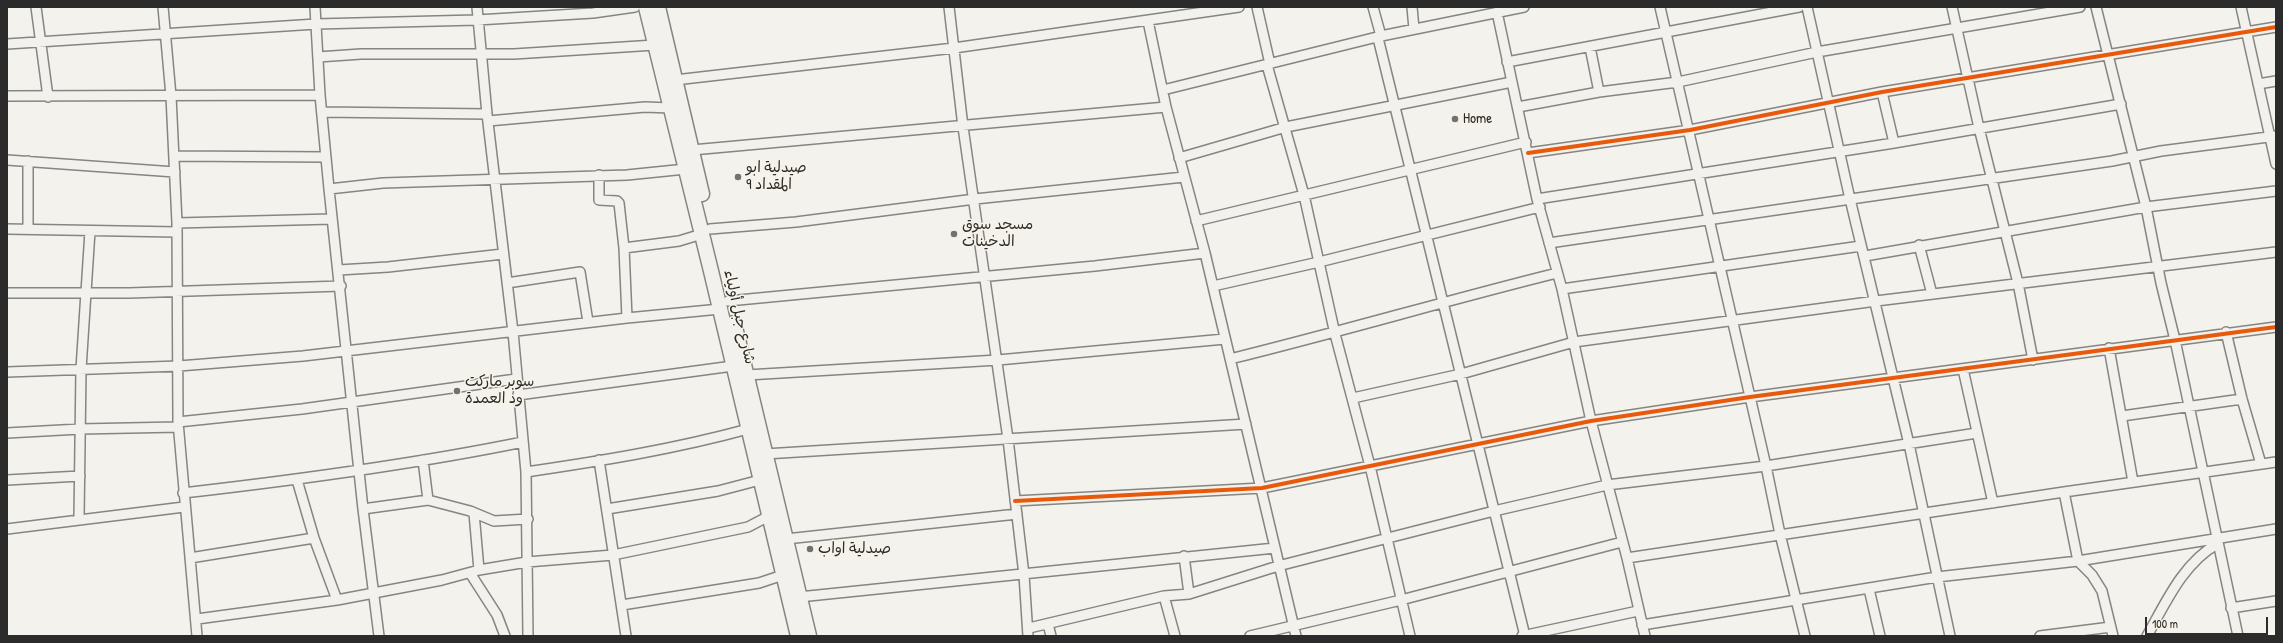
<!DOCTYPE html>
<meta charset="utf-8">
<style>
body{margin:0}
#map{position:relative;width:2283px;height:643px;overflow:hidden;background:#f4f2ec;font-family:"Patrick Hand",sans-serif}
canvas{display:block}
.frame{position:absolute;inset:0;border:8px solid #2b2b2b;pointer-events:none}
.scale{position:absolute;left:2145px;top:617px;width:123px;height:18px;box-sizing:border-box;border:2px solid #2b2b2b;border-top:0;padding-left:5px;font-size:12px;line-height:14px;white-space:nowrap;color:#2b2b2b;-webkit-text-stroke:3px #f7f3e8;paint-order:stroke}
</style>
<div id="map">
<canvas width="2283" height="643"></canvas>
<div class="frame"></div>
<div class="scale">100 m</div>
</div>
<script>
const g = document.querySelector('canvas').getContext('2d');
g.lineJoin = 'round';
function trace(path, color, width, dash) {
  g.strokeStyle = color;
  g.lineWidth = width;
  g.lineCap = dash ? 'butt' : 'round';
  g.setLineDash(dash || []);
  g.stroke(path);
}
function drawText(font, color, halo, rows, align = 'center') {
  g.font = font + ' "Patrick Hand","Playpen Sans Arabic",sans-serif';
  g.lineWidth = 3;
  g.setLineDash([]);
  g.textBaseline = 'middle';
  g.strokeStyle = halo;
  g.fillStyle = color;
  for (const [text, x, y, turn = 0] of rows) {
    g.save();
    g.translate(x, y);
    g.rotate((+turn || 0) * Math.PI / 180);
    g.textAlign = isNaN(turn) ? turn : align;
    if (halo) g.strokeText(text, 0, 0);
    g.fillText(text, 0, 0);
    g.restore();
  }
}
const street = new Path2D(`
 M36 7 48 97
 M163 7 171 96 177 223 178 422 197 636
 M315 7 320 95 329 189 363 509 379 636
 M477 7 487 114 513 332 526 472 528 636
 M949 7 963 127 1008 439 1024 575 1028 636
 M1257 7 1270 64
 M1373 7 1381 36
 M1412 7 1414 29
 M1660 7 1766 466 1780 534 1805 636
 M1807 7 1850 199 1909 444 1950 636
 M1952 7 1979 128 2018 283 2033 360
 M2096 7 2146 207 2161 283 2175 340 2238 636
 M2241 7 2276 164
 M1497 12 1537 199 1562 289 1591 421 1627 558 1645 636
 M1148 21 1166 107 1205 253 1296 636
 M1378 38 1525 636
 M7 44 316 24 477 20 593 13 635 7
 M1590 47 1599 92
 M318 57 361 54H514L655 45
 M1507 62 1799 7
 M1267 65 1304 195 1335 334 1370 466 1410 636
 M675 80 954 48 1239 7
 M2258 84 2276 81
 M1163 90 1381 36 1524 7
 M1882 92 1894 143
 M7 96 320 95
 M1518 107 1599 92 1678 82 1817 52 2080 7
 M322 112 487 114
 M488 121 645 107 671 108
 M692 150 1166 107
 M1528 153 1690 130 1882 92 2276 27
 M174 156 326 157
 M1179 158 1286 127 1512 82
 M7 160 175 172
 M28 161V229
 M599 175V200L617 201 619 203 624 248 627 318
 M329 189 383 183 627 175 686 169
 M1537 199 1894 143 2121 104
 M1196 221 1526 142
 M177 223 332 219
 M7 229 177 232
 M710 229 796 222 975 199 1184 177
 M1549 243 2112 161 2161 151 2276 136
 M1919 245 1932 294
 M624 248 679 241 702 234
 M1865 256 2146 207 2276 191
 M339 270 388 267 503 254
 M507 283 580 272 588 322
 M1213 286 1319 262 1540 207
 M1562 289 1861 246
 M7 293H129L341 286
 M728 301 1095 266 1205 253
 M2226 332 2242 399 2261 464
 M2109 348 2133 482
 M1230 359C1340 332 1448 300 1557 273
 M1963 369 1993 503
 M7 372 179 366 303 356 627 318 720 309
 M747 375 998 360 1225 339
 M518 395 733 366
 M1353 398 1461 374 1574 342 1876 301 2276 252
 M2122 416 2242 399
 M178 422 302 409 516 379
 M7 433 80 429 178 427
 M765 454 1246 424
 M423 460 428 500
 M599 460 626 636
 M526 472C601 461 675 449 748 429
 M7 480 80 476
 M297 480 314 538 337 600
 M2064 492 2078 561 2092 575 2102 591 2113 636
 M183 493C297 480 410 465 523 442
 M1015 501 1262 488 1591 421 1750 397 2276 327
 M363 509 428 500 470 511 494 521 528 519
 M607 509 718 491 760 480
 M474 513 479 570
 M79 518 81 369 90 231
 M7 529 184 507
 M786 539 1017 514
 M1184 556 1189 594
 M190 558 314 538
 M1627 558 2064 492 2276 462
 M470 573 497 615 505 636
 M1869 589 1880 636
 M1164 596 1175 636
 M799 597 1275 548
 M622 605 759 583 783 575
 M2231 608 2276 601
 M197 619 337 600 442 580 479 570 527 562 613 555 748 527 769 516
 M1048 624 1051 636
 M1642 625 1937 577 2078 561 2276 529
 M1029 628 1164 596 1189 594 1278 566 1494 511 1607 485 1766 466 1977 433
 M1250 636 1401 600 1622 542
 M1522 636 1638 611
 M2040 636 2111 627
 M2147 636C2165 604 2183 563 2217 544`);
const primary = new Path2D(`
 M646 7 711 271 798 636
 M658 7 702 194
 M734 323 809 636`);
trace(street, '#858582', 12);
trace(primary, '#858582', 17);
trace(street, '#f2f1ed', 9);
trace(primary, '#f2f1ed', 14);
trace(new Path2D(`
 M1528 153 1690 130 1882 92 2276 27
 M1015 501 1262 488 1591 421 1750 397 2276 327`), '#e8590c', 4);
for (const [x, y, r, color] of [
 [1455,119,4,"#71716f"],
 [738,177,4,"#71716f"],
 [954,234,4,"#71716f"],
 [457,391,4,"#71716f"],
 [810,549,4,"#71716f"]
]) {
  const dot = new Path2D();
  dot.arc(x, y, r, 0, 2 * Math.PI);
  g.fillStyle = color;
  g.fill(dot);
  trace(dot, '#f7f3e8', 1.5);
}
drawText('15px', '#2b2b2b', '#f7f3e8', [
 ["Home",1463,119],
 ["صيدلية ابو",746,168],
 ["المقداد 9",746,185],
 ["مسجد سوق",962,225],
 ["الدخينات",962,242],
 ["سوبر ماركت",465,382],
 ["ود العمدة",465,399],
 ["صيدلية اواب",818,549]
], 'left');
drawText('15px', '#2b2b2b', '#f7f3e8', [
 ["شارع جبل أولياء",739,317,77]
]);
</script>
